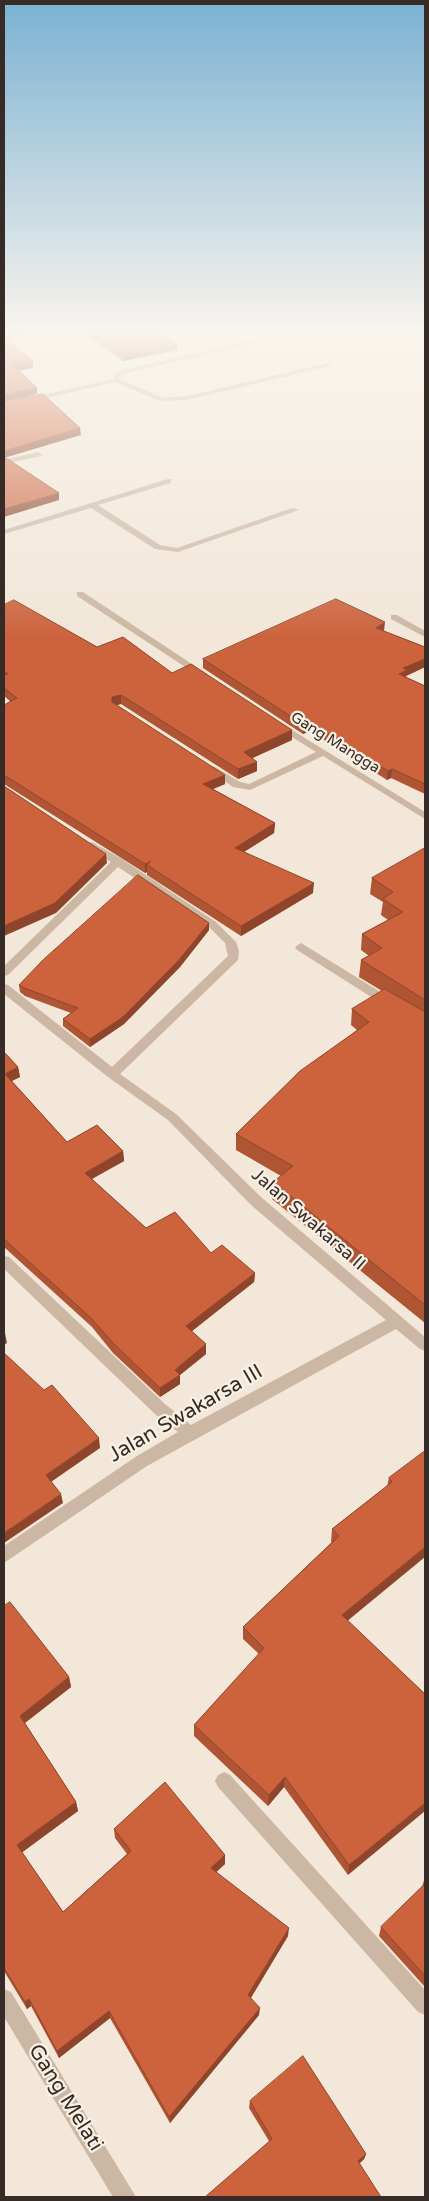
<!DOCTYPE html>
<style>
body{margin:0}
#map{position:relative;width:429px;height:2201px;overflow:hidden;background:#f2e7d8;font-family:"Varela Round",sans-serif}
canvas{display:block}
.frame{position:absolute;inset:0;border:5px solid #362b26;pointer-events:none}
</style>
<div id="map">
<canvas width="429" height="2201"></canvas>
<div class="frame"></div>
</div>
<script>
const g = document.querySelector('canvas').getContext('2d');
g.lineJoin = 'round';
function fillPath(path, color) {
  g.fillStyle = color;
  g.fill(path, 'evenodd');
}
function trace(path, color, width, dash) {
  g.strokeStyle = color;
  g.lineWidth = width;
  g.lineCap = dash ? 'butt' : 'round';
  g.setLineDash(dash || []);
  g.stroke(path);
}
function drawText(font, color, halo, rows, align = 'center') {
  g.font = font + ' "Varela Round",sans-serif';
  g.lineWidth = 4.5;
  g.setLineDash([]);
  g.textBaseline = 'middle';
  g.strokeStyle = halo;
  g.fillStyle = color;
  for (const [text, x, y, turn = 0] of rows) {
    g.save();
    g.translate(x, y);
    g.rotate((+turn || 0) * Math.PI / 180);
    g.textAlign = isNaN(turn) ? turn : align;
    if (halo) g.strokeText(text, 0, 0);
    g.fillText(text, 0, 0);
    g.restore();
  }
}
fillPath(new Path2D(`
 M50 330H62L4 344V340Z
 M288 332 290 335 131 372 119 376V379L163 398 187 396 328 363 330 364V366L187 400 160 401 115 382 4 408V404L113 379 114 374 127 369Z
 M38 452 42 454 41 456 4 464V460Z
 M168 479H171V483L98 505 160 545 177 548 292 508 299 510 178 552 155 549 91 508 4 534V530Z
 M77 592H83L207 674 199 676 77 596Z
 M391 615H397L425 631V637L391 619Z
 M279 722 425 812V819L323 756 250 790 233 787 207 769 212 766 215 767 240 782 249 784 316 752 276 727 274 725Z
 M92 842 122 859 216 922 236 942 239 951 238 960 120 1074 176 1114 261 1197 425 1337V1351L420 1349 396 1329 147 1466 4 1563V1546L137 1456 178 1432 155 1414 4 1269V1256L9 1257 165 1404 191 1425 386 1320 251 1205 168 1120 108 1077 4 994V984L8 985 112 1067 228 956 225 943 208 926 118 867 8 975 4 976V966L111 862 88 847V843Z
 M301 943 395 1001 397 1004 395 1007H387L297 950 295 947Z
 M224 1772 230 1775 425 1990V2015L418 2012 218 1787 215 1781 218 1775Z
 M4 1989 11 1992 136 2197H113L4 2017Z`), '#cbb7a4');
fillPath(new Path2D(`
 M80 330H147L177 350 123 361Z
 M4 605 97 647 172 673 292 740 252 758 257 762V771L238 779 121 704 117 705 225 784 213 789 275 823 274 833 244 852 313 893 241 936 147 875V872L145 873 4 784V705L11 702 4 696Z
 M384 631 425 647V667L406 676V677L425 686V794L391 778 387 780 310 731 303 734 203 668V659Z
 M425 848V1323L272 1199 273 1182 281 1176 236 1150V1134L357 1030 351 1025 352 1009 382 991 359 977 361 960 369 956 361 950 362 934 388 920 381 915 383 902 370 894 372 878Z
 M209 930 180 967 124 1024 90 1047 63 1026V1019L71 1013 25 996 20 992 19 985Z
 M4 1052 18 1067 20 1077 12 1081 67 1142 123 1151 124 1161 92 1179 146 1228 211 1253 255 1273 254 1282 191 1331 206 1354 180 1375V1384L160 1397 113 1353 92 1327 4 1247Z
 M425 1451 348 1621 425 1694 348 1875 284 1787 268 1806 194 1736V1725L259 1654 243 1639V1627L332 1542H331L332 1529 387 1486 389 1478Z
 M4 1606 69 1677 71 1687 25 1723 76 1802 78 1811 22 1852 63 1912 127 1854 115 1838 114 1829 225 1855V1864L216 1872 288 1936 251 1998 259 2015 170 2123 110 2018 59 2058 31 2006 27 2009 4 1971Z
 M425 1877V1987L379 1936 381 1927 422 1887Z
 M250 2101 366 2154 364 2159 360 2163 269 2141 249 2108Z`), '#af5534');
fillPath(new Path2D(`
 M16 330H47L4 339V333Z
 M177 344V350L123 361V355Z
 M33 361V368L13 372V365Z
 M37 388V394L4 402V395Z
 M80 428 81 435 4 458V451Z
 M59 493V500L4 517V509Z
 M385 622 384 631 376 628Z
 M425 659V667L406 676V679L399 674 403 668Z
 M121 695V704L112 706V697Z
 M310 722V731L303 734 304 725Z
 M292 730V740L244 762V752Z
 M257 762V771L238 779V769Z
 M392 769 391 778 387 780 388 771Z
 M225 775V784L203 793V784Z
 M275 823 274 833 234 858 235 848Z
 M106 854 107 863 56 913 4 936V926Z
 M151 861 147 865V872L145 873V864Z
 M314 883 313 893 241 936V926Z
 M209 923V930L180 967 124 1024 90 1047V1039Z
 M18 1067 20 1077 7 1083 5 1074Z
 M123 1151 124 1161 86 1182 85 1173Z
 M255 1273 254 1282 186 1336V1326Z
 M5 1333 7 1343 4 1345V1334Z
 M206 1344V1354L180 1375V1384L160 1397V1388L175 1370Z
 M99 1438 100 1448 48 1484 46 1475Z
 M61 1494 63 1503 4 1543V1533Z
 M425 1547V1557L340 1627 342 1615Z
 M69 1677 71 1687 22 1725 20 1716Z
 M285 1777 284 1787 268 1806 269 1795Z
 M76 1802 78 1811 20 1854 17 1845Z
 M425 1803V1811L348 1875 349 1865Z
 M225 1855V1864L211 1877V1868Z
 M289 1928 288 1936 248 2002V1995Z
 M29 1999 31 2006 27 2009 25 2002Z
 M260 2008 259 2015 170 2123 169 2117Z
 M109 2011 110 2018 59 2058 57 2051Z
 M366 2154 364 2159 356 2167 358 2161Z`), '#8f452b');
const building = new Path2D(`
 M4 330H16L4 333Z
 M88 330H147L177 344 123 355Z
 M4 339H5L33 361 13 365 37 388 4 395Z
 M43 394 80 428 4 451V402Z
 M4 458H6L59 493 4 509Z
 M336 599 385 622 376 628 425 647V659L403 668 407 670 399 674 425 686V784L392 769 388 771 310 722 304 725 203 659Z
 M14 600 97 647 123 637 172 673 191 664 292 730 244 752 257 762 238 769 121 695 112 697V702L225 775 203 784 275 823 235 848 314 883 241 926 147 865 151 861 145 864 4 775V705L17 698 4 688V675L8 674 4 671V605Z
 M4 786 106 854 55 903 4 926Z
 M425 848V1000L361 960 382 948 362 934 403 912 383 899 393 892 372 878Z
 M138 875 209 923 179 960 123 1017 90 1039 63 1019 78 1008 24 988 19 985 43 960Z
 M385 989 425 1012V1305L273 1182 293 1166 236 1134 300 1071 369 1022 352 1009Z
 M4 1052 18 1067 5 1074 67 1142 97 1125 123 1151 85 1173 146 1228 175 1212 211 1253 222 1245 255 1273 186 1326 206 1344 175 1370 180 1375 160 1388 113 1343 91 1318 4 1239Z
 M4 1353 44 1390 52 1385 99 1438 46 1475 61 1494 4 1533Z
 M425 1451V1547L342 1615 425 1694V1803L349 1865 285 1777 269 1795 194 1725 264 1648 243 1627 339 1536 332 1529 392 1482 389 1478Z
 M10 1602 69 1677 20 1716 76 1802 17 1845 63 1912 131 1851 114 1829 165 1782 225 1855 211 1868 289 1928 248 1995 260 2008 169 2117 109 2011 57 2051 29 1999 25 2002 4 1968V1606Z
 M425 1884V1976L381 1927Z
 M303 2056 366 2154 358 2161 381 2197H205L272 2139 250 2101Z`);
fillPath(building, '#cc633d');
trace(building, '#8f452b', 1);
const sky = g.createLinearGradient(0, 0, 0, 638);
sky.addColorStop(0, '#7ab1d2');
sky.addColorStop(0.52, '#f9f4ed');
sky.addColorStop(1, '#f9f4ed00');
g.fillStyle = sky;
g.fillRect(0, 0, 429, 638);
drawText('15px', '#362b26', '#faf1e5', [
 ["Gang Mangga",335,743,32]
]);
drawText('18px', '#362b26', '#faf1e5', [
 ["Jalan Swakarsa II",308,1220,41]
]);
drawText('21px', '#362b26', '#faf1e5', [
 ["Jalan Swakarsa III",186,1414,-30],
 ["Gang Melati",65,2098,58]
]);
</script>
